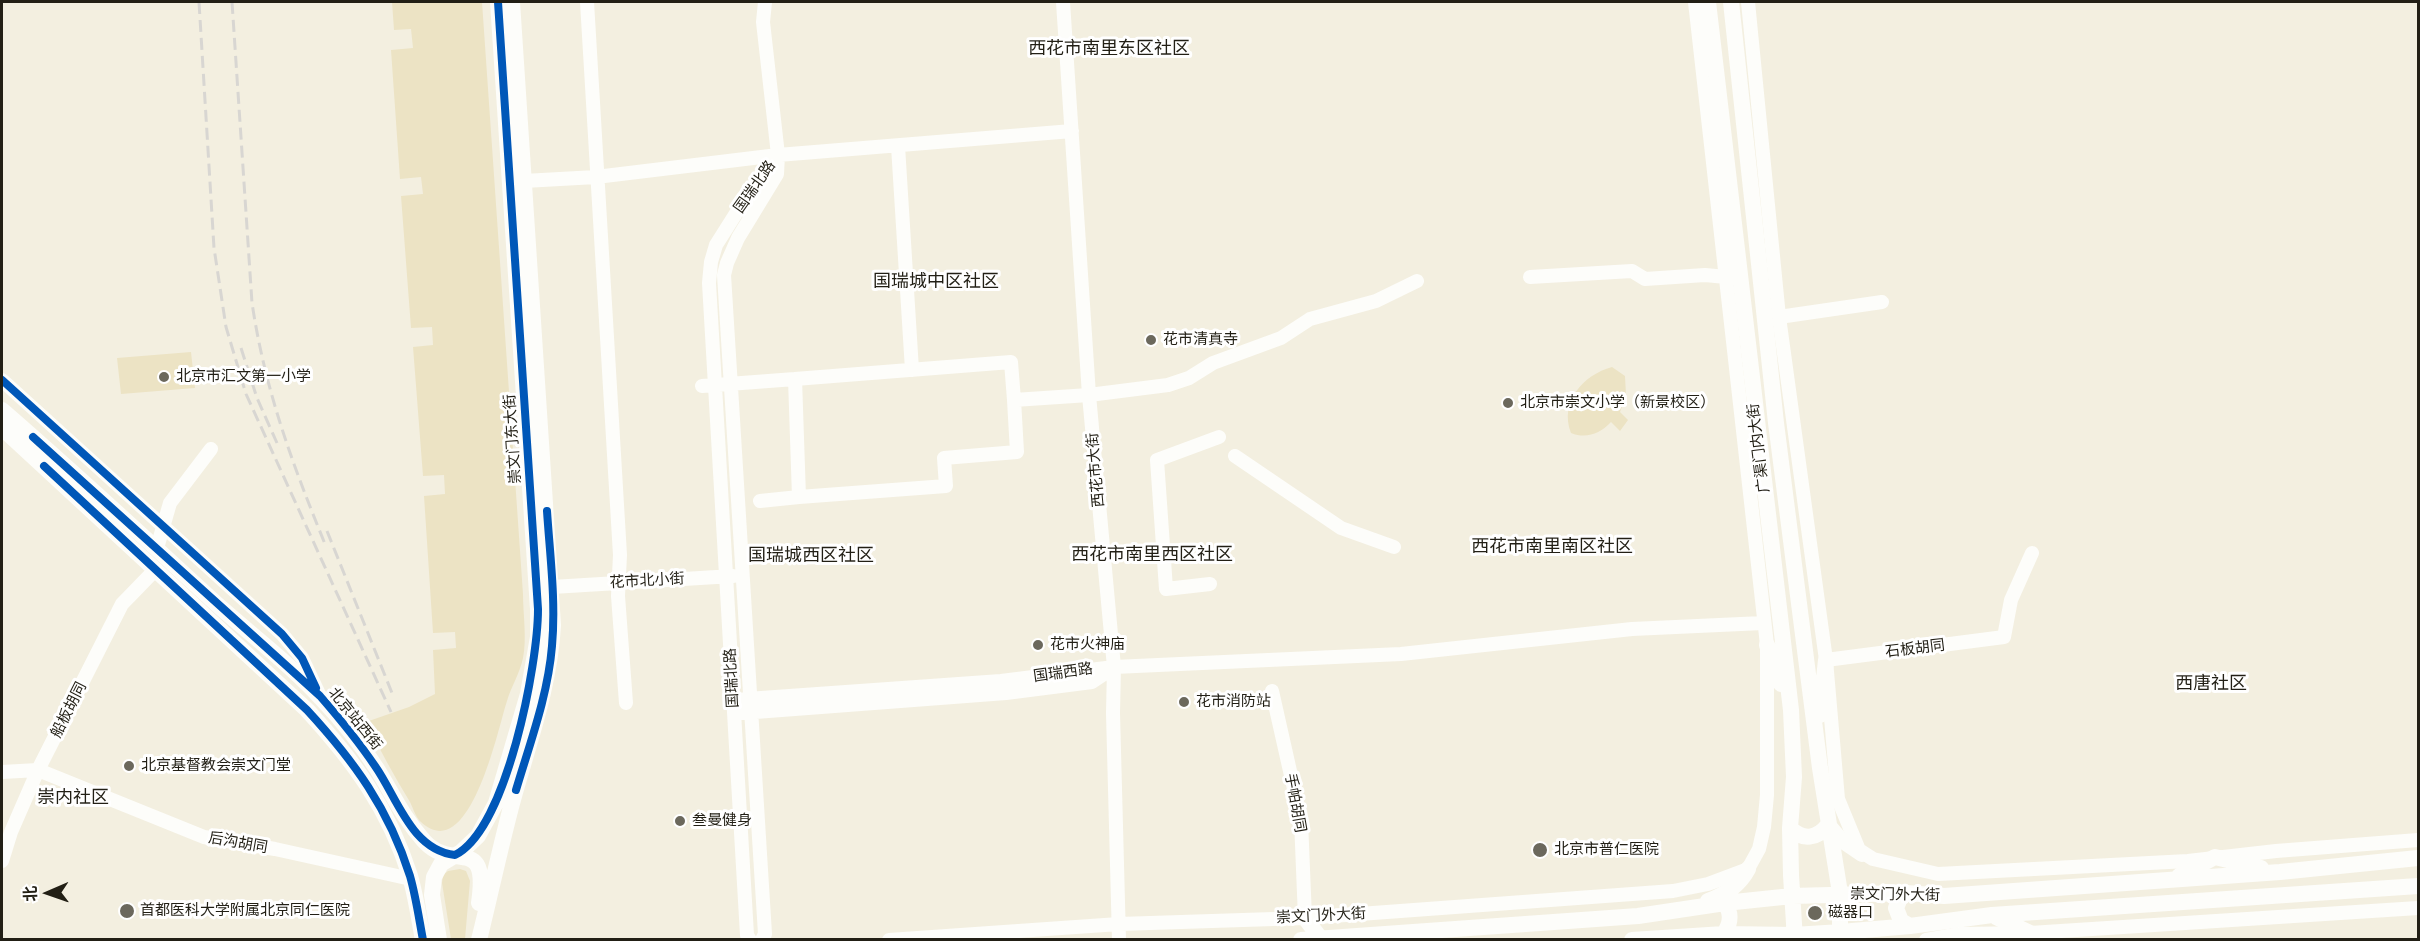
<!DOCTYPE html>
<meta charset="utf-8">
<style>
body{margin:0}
#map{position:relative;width:2420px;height:941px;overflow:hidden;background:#f3efe0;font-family:"Libre Baskerville","Noto Sans SC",serif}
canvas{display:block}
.frame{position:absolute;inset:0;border:3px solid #221f15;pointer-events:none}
.north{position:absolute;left:18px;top:863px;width:60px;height:60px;-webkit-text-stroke:4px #fff;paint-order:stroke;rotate:268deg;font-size:16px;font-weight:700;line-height:24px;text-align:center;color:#221f15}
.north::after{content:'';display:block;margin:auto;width:21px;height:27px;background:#221f15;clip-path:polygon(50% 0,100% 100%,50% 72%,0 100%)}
</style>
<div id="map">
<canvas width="2420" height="941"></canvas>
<div class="frame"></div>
<div class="north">北</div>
</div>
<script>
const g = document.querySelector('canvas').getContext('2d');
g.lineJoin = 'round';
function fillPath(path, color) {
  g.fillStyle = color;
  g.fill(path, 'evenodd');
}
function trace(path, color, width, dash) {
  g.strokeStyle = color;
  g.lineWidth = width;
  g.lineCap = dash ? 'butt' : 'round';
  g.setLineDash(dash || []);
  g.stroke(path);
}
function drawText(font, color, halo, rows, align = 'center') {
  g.font = font + ' "Libre Baskerville","Noto Sans SC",serif';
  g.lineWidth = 6;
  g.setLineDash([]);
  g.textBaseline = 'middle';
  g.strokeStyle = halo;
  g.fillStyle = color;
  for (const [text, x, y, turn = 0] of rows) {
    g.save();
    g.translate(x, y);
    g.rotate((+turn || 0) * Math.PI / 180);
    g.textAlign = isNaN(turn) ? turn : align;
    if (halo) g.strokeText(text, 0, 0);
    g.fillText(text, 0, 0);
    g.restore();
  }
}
fillPath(new Path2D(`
 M392 2H482L523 594C523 613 527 640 523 658 520 673 511 687 507 701 498 728 470 867 421 822 416 818 413 808 410 802 394 776 380 750 366 722L409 707 435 694 433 650 456 648 455 632 433 633 424 496 445 494 444 475 423 476 413 347 433 345 432 327 411 328 401 196 423 194 421 177 400 179 391 50 413 48 411 29 394 30Z
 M191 352 195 388 121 394 117 358Z
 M1612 367 1625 376 1626 395 1620 412 1628 420 1620 431 1611 422C1600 434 1586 439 1571 433 1559 402 1583 375 1612 367Z
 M460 869 466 871 470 881 465 939H451L442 883 443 875 448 871Z`), '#ece3c4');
trace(new Path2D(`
 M587 2 620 555 618 596 626 703
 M1063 2 1089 395 1114 667 1113 713 1119 940
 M1748 2 1779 317 1826 660 1838 799 1859 850 1873 859 1938 874 2188 861 2276 851 2418 840
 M898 146 912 370
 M524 181 596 177 778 155 1072 131
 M1530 277 1632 271 1645 279 1705 275 1726 277
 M1779 317 1882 302
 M2 380 282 634 302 658 318 692
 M702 386 795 379
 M1014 400 1011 362 795 379 799 497 946 486 944 458 1017 452 1014 400 1089 395 1168 385 1189 378 1213 363 1281 338 1310 319 1376 301 1417 281
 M1235 456 1341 528 1394 547
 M760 501 799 497
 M157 548 170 503 211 449
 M1210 584 1166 589 1157 460 1219 437
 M552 587 733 576
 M1826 660 2004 637 2011 600 2032 553
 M1272 691 1301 820 1305 918
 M733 700 1001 681 1114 667 1401 654 1632 629 1763 623
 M742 713 1006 693 1092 682 1113 668
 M2 772 38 770 204 837 275 849 411 879
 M2 861 11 832 38 770 122 604 156 569
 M750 940 747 935 709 283 711 262 716 245 759 177 778 155
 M762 940 765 934 724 275 727 263 738 238 777 174 778 155 763 22 765 2
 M889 940 1119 924 1305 918 1673 891 1708 884 1748 869 1759 849 1764 827 1767 795V645L1695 2
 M1926 940 1960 934 2030 933 2418 908`), '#fdfdfa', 14);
trace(new Path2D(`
 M1708 2 1791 710 1794 777 1790 828 1791 875 1795 940
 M1731 2 1776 423 1820 768 1840 893V940
 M2 410C76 474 148 541 220 607 254 637 291 665 321 698 342 720 361 744 377 769 394 796 402 816 424 841 453 873 489 833 479 903
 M2 428 307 710C354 761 389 809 410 876 416 897 419 919 423 940
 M1767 645 1781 684
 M1820 715 1826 660
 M1790 828C1803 841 1817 839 1828 825L1840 839 1862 854
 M2179 876 2215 857 2261 868
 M1907 893 1900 898 1896 908 1901 921 1910 926
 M1708 901C1725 895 1740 884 1748 869
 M1996 917 2030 933
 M1305 918 1321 939
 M1724 934C1731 923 1732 914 1725 903
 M439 940 432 895 434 877 441 864 461 852 478 836 496 803 528 694 538 637V609L498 2
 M479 940C491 892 501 843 514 796 530 739 550 684 553 625L512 2
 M1301 940 1638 916 1725 903 1792 896 1907 893 1944 896 2280 872 2418 858
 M1632 940 1724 934 1794 935 1841 932 1910 926 1992 915 2418 886`), '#fdfdfa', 16);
trace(new Path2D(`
 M199 2 214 248 226 327 246 394 391 712
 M232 2 252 303C265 390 292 463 325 544
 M241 348 257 398 277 443
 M327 531 394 698`), '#d8d6d2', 3, [12, 6]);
trace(new Path2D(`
 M2 380 282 634 302 658 316 688
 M33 437 320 696C340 719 358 741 375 766 397 797 411 850 455 855 507 829 538 664 538 609L498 2
 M44 466 307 710C354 761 389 809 410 876 416 897 419 919 423 940
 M516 790C530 743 548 695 552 646 556 601 550 556 547 511`), '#0057b8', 8);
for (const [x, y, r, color] of [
 [1151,340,6,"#6b685c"],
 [164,377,6,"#6b685c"],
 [1508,403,6,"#6b685c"],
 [1038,645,6,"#6b685c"],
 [1184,702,6,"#6b685c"],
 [129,766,6,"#6b685c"],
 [680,821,6,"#6b685c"],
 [1540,850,8,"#6b685c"],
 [127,911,8,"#6b685c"],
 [1815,913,8,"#6b685c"]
]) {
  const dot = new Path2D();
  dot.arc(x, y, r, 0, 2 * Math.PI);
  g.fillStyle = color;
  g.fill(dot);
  trace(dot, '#fff', 2);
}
drawText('15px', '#221f15', '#fff', [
 ["国瑞北路",755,187,-55],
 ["崇文门东大街",513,439,-94],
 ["广渠门内大街",1759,448,-97],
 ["西花市大街",1096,470,-95],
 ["花市北小街",647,581,-3],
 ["石板胡同",1915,649,-7],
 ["国瑞西路",1063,673,-8],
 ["国瑞北路",732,678,-93],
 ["船板胡同",69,710,-63],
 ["北京站西街",355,719,51],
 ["手帕胡同",1295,803,80],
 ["后沟胡同",238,843,10],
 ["崇文门外大街",1895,895,1],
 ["崇文门外大街",1321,916,-3]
]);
drawText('15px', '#221f15', '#fff', [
 ["花市清真寺",1163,340],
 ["北京市汇文第一小学",176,377],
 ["北京市崇文小学（新景校区）",1520,403],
 ["花市火神庙",1050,645],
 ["花市消防站",1196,702],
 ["北京基督教会崇文门堂",141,766],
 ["叁曼健身",692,821],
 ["北京市普仁医院",1554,850],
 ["首都医科大学附属北京同仁医院",140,911],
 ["磁器口",1828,913]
], 'left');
drawText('18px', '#221f15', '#fff', [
 ["西花市南里东区社区",1109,49],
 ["国瑞城中区社区",936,282],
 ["西花市南里南区社区",1552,547],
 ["西花市南里西区社区",1152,555],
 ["国瑞城西区社区",811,556],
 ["西唐社区",2211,684],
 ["崇内社区",73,798]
]);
</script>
